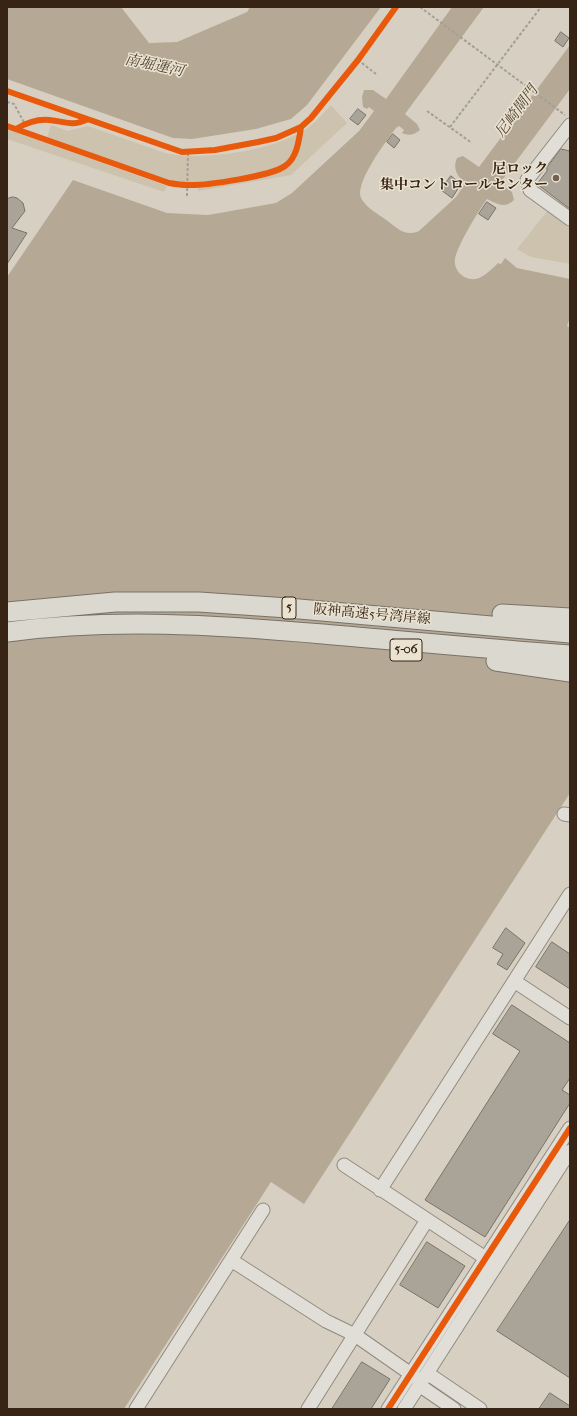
<!DOCTYPE html>
<meta charset="utf-8">
<style>
body{margin:0}
#map{position:relative;width:577px;height:1416px;overflow:hidden;background:#d7d0c2;font-family:"IM FELL French Canon",serif}
canvas{display:block}
.frame{position:absolute;inset:0;border:8px solid #382414;pointer-events:none}
</style>
<div id="map">
<canvas width="577" height="1416"></canvas>
<div class="frame"></div>
</div>
<script>
const g = document.querySelector('canvas').getContext('2d');
g.lineJoin = 'round';
function fillPath(path, color) {
  g.fillStyle = color;
  g.fill(path, 'evenodd');
}
function trace(path, color, width, dash) {
  g.strokeStyle = color;
  g.lineWidth = width;
  g.lineCap = dash ? 'butt' : 'round';
  g.setLineDash(dash || []);
  g.stroke(path);
}
function drawText(font, color, halo, rows, align = 'center') {
  g.font = font + ' "IM FELL French Canon","Noto Serif JP",serif';
  g.lineWidth = 3;
  g.setLineDash([]);
  g.textBaseline = 'middle';
  g.strokeStyle = halo;
  g.fillStyle = color;
  for (const [text, x, y, turn = 0] of rows) {
    g.save();
    g.translate(x, y);
    g.rotate((+turn || 0) * Math.PI / 180);
    g.textAlign = isNaN(turn) ? turn : align;
    if (halo) g.strokeText(text, 0, 0);
    g.fillText(text, 0, 0);
    g.restore();
  }
}
fillPath(new Path2D(`
 M331 105 347 123 291 175 198 191V182L182 183 169 180 47 138 51 125 68 131 88 126 165 153C202 162 279 150 309 127 317 121 324 112 331 105Z
 M7 129 167 186 164 192 7 139Z
 M549 209 570 225V264L531 257 517 249Z`), '#ccc2ae');
fillPath(new Path2D(`
 M7 7H121L149 43 177 42 247 12 250 7H381L307 105 291 119 256 129 192 139 173 138 7 79Z
 M452 7H484L405 114 417 124 420 130C414 135 409 136 402 133L404 130 399 126 396 128C387 140 354 183 361 198 366 208 380 215 389 222 398 229 406 237 419 231L456 197 465 184C458 176 452 169 457 158L463 156 479 167 570 45V89L500 183 512 192 514 200C505 209 497 204 487 199 479 210 457 246 455 259 453 273 469 284 481 277 487 274 493 268 498 263L501 264 505 258 517 268 570 279V318L567 326 570 328V793L304 1204 271 1182 124 1409H7V277L73 180 167 213 208 215 276 203 292 193 359 131 374 111 369 107 367 109 363 107 362 97 364 90H373L386 99Z`), '#b5a995');
const building = new Path2D(`
 M561 32 569 38 563 47 555 41Z
 M358 109 366 115 358 125 350 119Z
 M393 134 400 140 394 148 387 142Z
 M561 149 570 151V209L537 184 547 171V168Z
 M451 176 461 184 452 198 441 190Z
 M13 197 17 198 23 203 25 211 12 228 27 233 7 264V199Z
 M487 202 496 208 488 220 479 214Z
 M506 928 525 943 507 970 497 964 503 954 493 948Z
 M552 942 570 954V989L536 967Z
 M512 1005 570 1043V1078L562 1090 570 1095V1103L485 1237 425 1200 520 1051 493 1034Z
 M570 1220V1378L497 1331Z
 M427 1242 465 1266 438 1308 400 1285Z
 M362 1362 390 1379 371 1409H332Z
 M550 1393 570 1406V1409H539Z`);
fillPath(building, '#a9a398');
trace(building, '#797269', 1);
const minor = new Path2D(`
 M570 125 527 180 530 190 570 219
 M564 814 570 815
 M514 981 570 1018
 M344 1165 493 1263
 M380 1190 570 894
 M231 1260 326 1321 355 1335 418 1379
 M427 1373 480 1409
 M419 1385 454 1409
 M136 1409 263 1210
 M308 1409 427 1220
 M388 1409 570 1128
 M404 1409 570 1151`);
const highway = new Path2D(`
 M7 612 115 602H199L288 608 570 633
 M502 614 570 618
 M7 632C113 618 218 625 323 634 406 641 488 649 570 655
 M496 661 570 672`);
trace(minor, '#908a80', 15);
trace(highway, '#797269', 21);
trace(new Path2D(`
 M420 7 565 115
 M358 60 376 74
 M7 91 182 152 215 150 258 142 276 138 301 127 311 118 358 60 396 7
 M7 102 14 104 25 124
 M427 111 472 143
 M7 126 169 183C175 184 181 185 187 185 203 186 276 175 287 165 297 155 299 141 301 128
 M450 127 541 7
 M16 129C26 123 37 119 49 120 64 121 70 128 85 121
 M187 196 188 152`), '#a39e97', 2, [3, 2]);
trace(minor, '#e0ded6', 13);
trace(highway, '#dbd8d0', 19);
trace(new Path2D(`
 M7 91 182 152 215 150 258 142 276 138 301 127 311 118 358 60 396 7
 M7 126 169 183C175 184 181 185 187 185 204 186 272 176 285 166 297 158 299 140 301 127
 M16 129C26 123 37 119 49 120 65 121 70 127 86 120
 M388 1409 570 1128`), '#e8590c', 6);
for (const [x, y, r, color] of [
 [556,178,4,"#706051"]
]) {
  const dot = new Path2D();
  dot.arc(x, y, r, 0, 2 * Math.PI);
  g.fillStyle = color;
  g.fill(dot);
  trace(dot, '#eae3d2', 1.5);
}
for (const [x, y, w] of [
 [289,608,14],
 [406,650,32]
]) {
  const box = new Path2D();
  box.roundRect(x - w / 2, y - 11, w, 22, 3);
  g.fillStyle = '#eae3d2';
  g.fill(box);
  trace(box, '#382414', 1);
}
drawText('bold 13px', '#382414', null, [
 ["5",289,608],
 ["5-06",406,650]
]);
drawText('bold 14px', '#382414', '#eae3d2', [
 ["尼ロック",548,170],
 ["集中コントロールセンター",548,186]
], 'right');
drawText('14px', '#382414', '#eae3d2', [
 ["阪神高速5号湾岸線",372,615,5]
]);
drawText('italic 15px', '#594735', '#eae3d2', [
 ["南堀運河",154,66,12],
 ["尼崎閘門",517,112,-53]
]);
</script>
